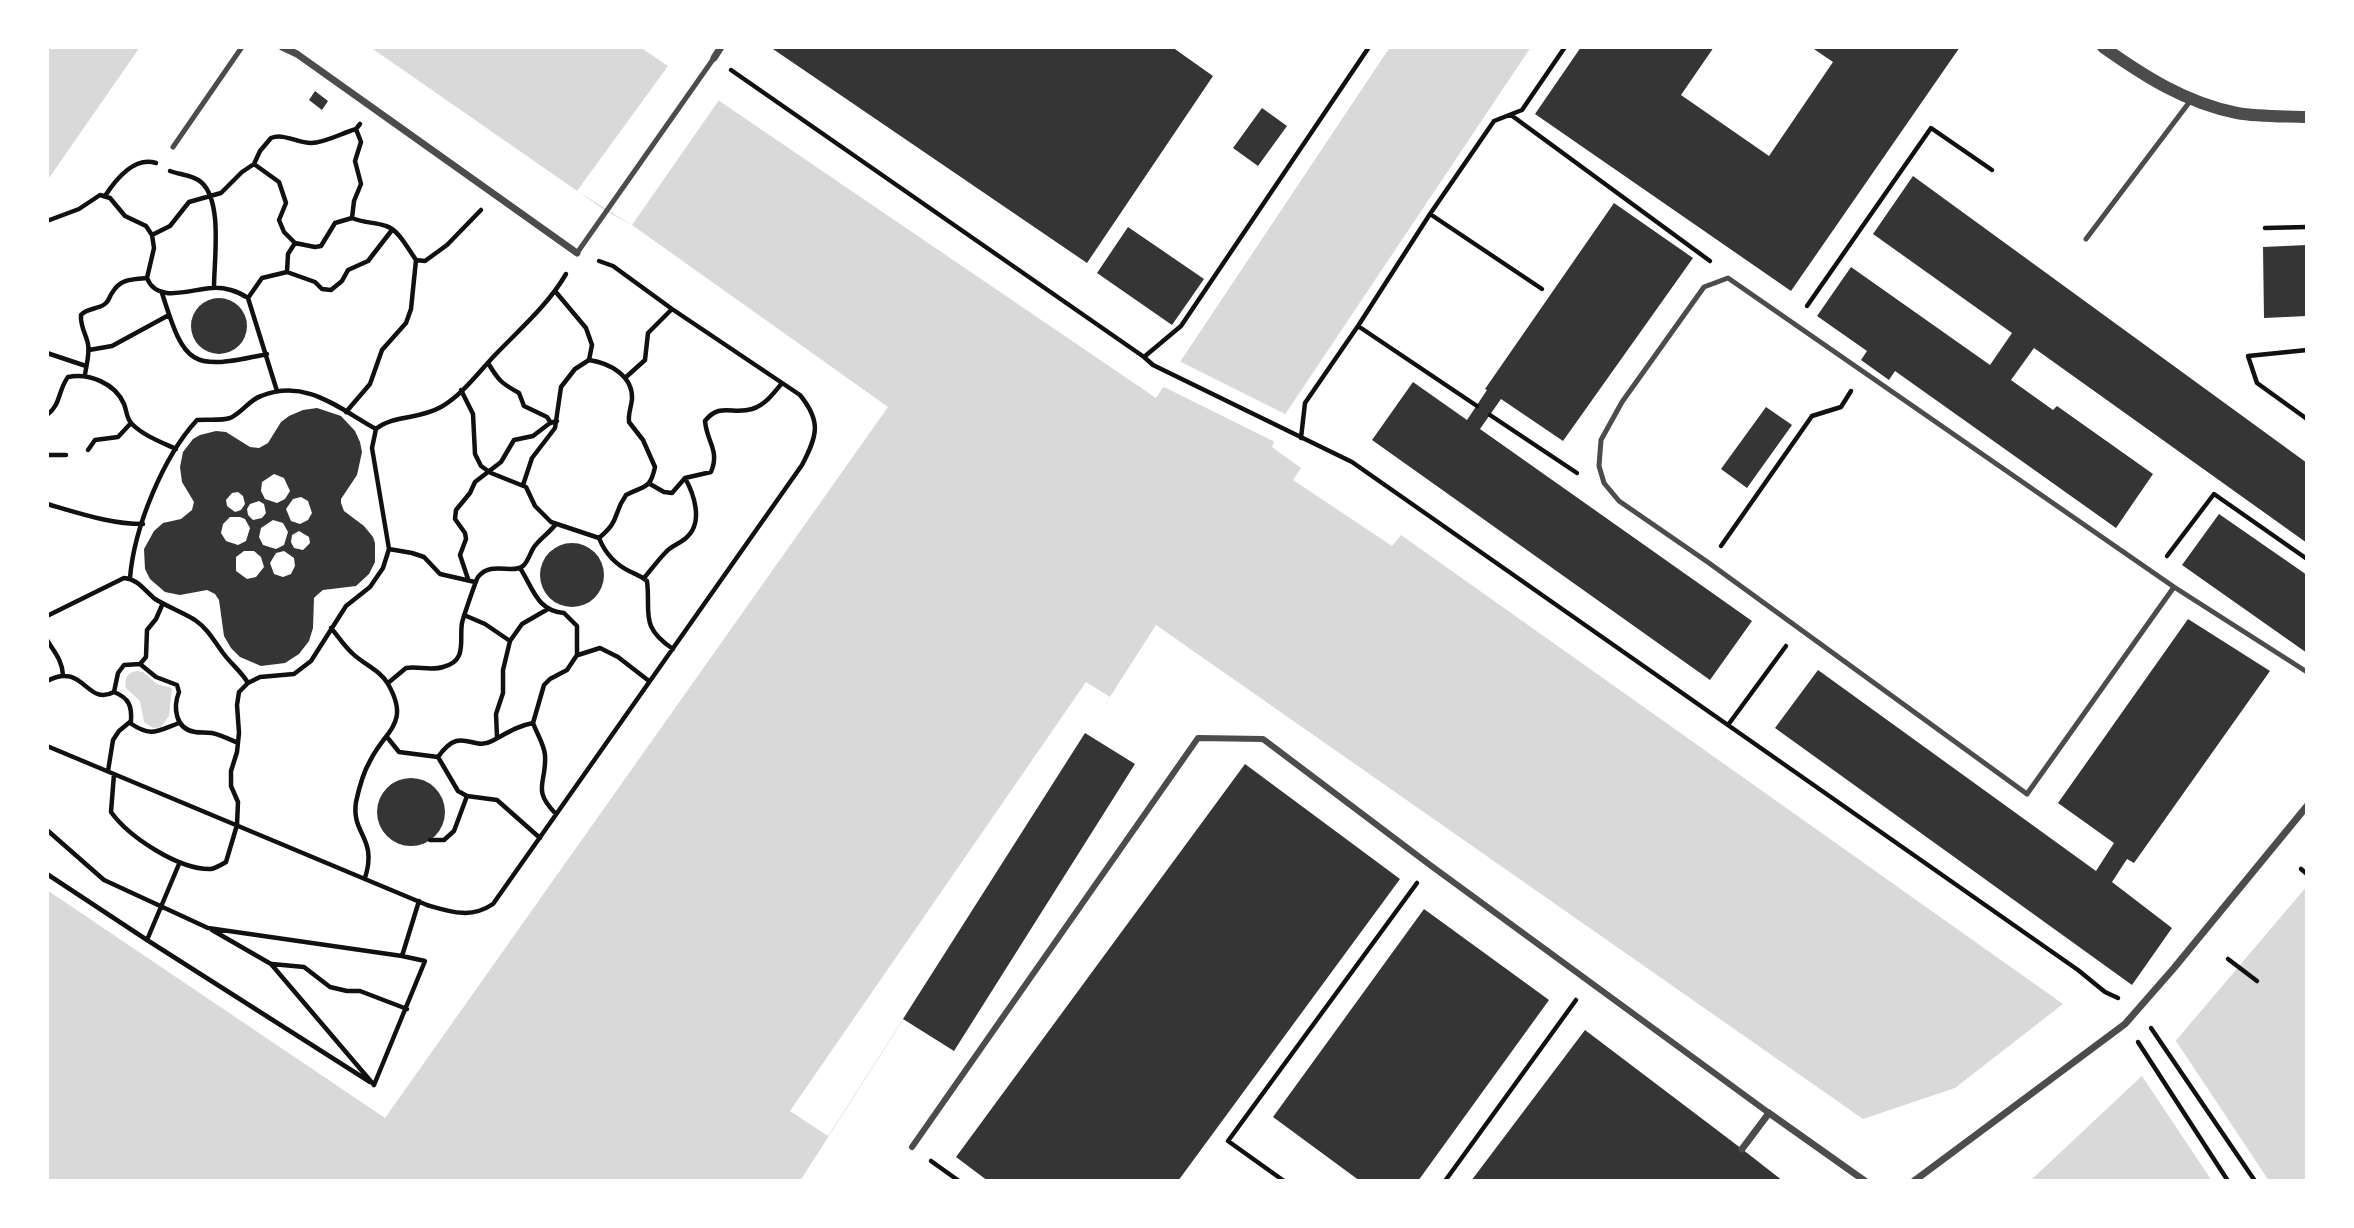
<!DOCTYPE html>
<style>
body{margin:0}
#map{position:relative;width:2354px;height:1228px;overflow:hidden;background:#fff;font-family:Rubik,sans-serif}
canvas{display:block}
.frame{position:absolute;inset:0;border:49px solid #fff;pointer-events:none}
</style>
<div id="map">
<canvas width="2354" height="1228"></canvas>
<div class="frame"></div>
</div>
<script>
const g = document.querySelector('canvas').getContext('2d');
g.lineJoin = 'round';
function fillPath(path, color) {
  g.fillStyle = color;
  g.fill(path, 'evenodd');
}
function trace(path, color, width, dash) {
  g.strokeStyle = color;
  g.lineWidth = width;
  g.lineCap = dash ? 'butt' : 'round';
  g.setLineDash(dash || []);
  g.stroke(path);
}
fillPath(new Path2D(`
 M47 47H140L47 181Z
 M370 47H640L1156 398 1390 47H1531L1286 413 1272 447 1301 468 1293 480 1392 546 1401 535 2063 1004 1955 1088 1863 1119 1156 625 800 1181H47V890L385 1118 888 407 632 225 606 211Z
 M137 671 143 672 157 684 172 688 169 716 161 727 153 728 144 722 140 701 126 688C124 679 127 672 137 671Z
 M2307 886V1181H2030L2162 1057Z`), '#d9d9d9');
fillPath(new Path2D(`
 M668 66 719 100 632 225 577 191Z
 M1177 360 1289 416 1277 443 1160 385Z
 M1086 682 1110 697 828 1136 790 1111Z
 M2174 1038 2269 1181H2212L2140 1073Z`), '#fff');
fillPath(new Path2D(`
 M770 47H1172L1213 76 1087 263Z
 M1581 47H1714L1681 95 1769 156 1833 62 1811 47H1960L1791 291 1535 114Z
 M315 91 328 101 322 110 309 100Z
 M1262 108 1287 126 1258 166 1233 148Z
 M1913 176 2307 463V543L2034 348 2011 380 2053 410 2057 406 2153 474 2116 528 1895 371 1889 380 1861 360 1867 351 1817 316 1851 267 1990 365 2012 333 1873 234Z
 M1614 203 1693 258 1563 441 1501 399 1480 429 1752 621 1710 680 1372 440 1413 382 1467 420 1487 390 1485 389Z
 M1128 227 1204 279 1172 325 1097 273Z
 M2307 245V316L2264 318 2263 247Z
 M191 326a28 28 0 1 1 56 0a28 28 0 1 1-56 0Z
 M1766 407 1792 425 1747 488 1721 469Z
 M317 408 341 416 355 431 360 442 362 452 357 475 341 499V503L344 511 364 526 373 537 375 543V562L369 574 356 586 323 590 317 595 314 598 313 628 309 641 299 654 285 663 261 666 240 657 231 648 224 636 219 600 215 594 207 590 180 595 165 592 150 579 145 569 144 549 154 531 163 523 181 519 192 510 194 502 182 482 180 467 183 452 193 439 200 435 216 431 226 432 250 447 259 448 268 443 281 422 289 416 303 410ZM274 474 284 478 290 491 285 499 277 503 265 499 261 491 262 482ZM238 492 243 496 245 504 241 510 235 512 227 506 226 500 232 493ZM301 497 308 501 312 513 308 520 300 524 291 521 286 509 293 499ZM259 501 264 504 266 513 262 518 253 520 248 515 247 509 250 504ZM230 517H240L245 519 250 528 246 541 238 545 226 541 221 533 223 524ZM273 520 283 523 288 532 284 545 276 549 263 545 259 537 261 528ZM299 531 309 537 310 543 303 550 294 548 291 542 292 535ZM244 551H254L261 557 264 567 256 577 247 579 236 571V557ZM284 551 294 558 295 566 291 574 283 577 274 574 270 563 276 553Z
 M2219 514 2307 575V653L2182 565Z
 M540 575a32 32 0 1 1 64 0a32 32 0 1 1-64 0Z
 M2188 619 2270 671 2134 863 2127 859 2112 882 2172 928 2132 985 1775 728 1818 670 2096 871 2114 843 2058 803Z
 M1085 733 1135 764 954 1051 903 1019Z
 M1245 764 1400 879 1178 1181H988L956 1157Z
 M377 812a34 34 0 1 1 68 0a34 34 0 1 1-68 0Z
 M1424 909 1549 1000 1418 1181H1360L1273 1117Z
 M1585 1030 1742 1149 1783 1181H1471Z`), '#353535');
trace(new Path2D(`
 M731 70 1144 357 1181 326 1369 47
 M1511 115 1710 261
 M254 164 279 182 286 203 279 220 284 232 295 243
 M170 171C180 175 193 175 201 182 223 201 214 260 214 287
 M105 196C116 179 134 156 156 163
 M1430 214 1542 289
 M352 218 354 201 361 184 355 161 361 142 356 129
 M47 221 79 209 100 195 110 198 125 216 146 226 152 235 154 248 147 278C157 304 191 289 212 288 224 287 238 291 248 298L277 391
 M2265 228 2307 227
 M152 235 170 226 189 202 221 193 242 172 254 164 260 151 271 138C284 133 297 143 311 143 325 143 342 133 356 129L360 124
 M287 272 315 282 322 289 331 290 342 281 348 270 368 261 392 230
 M555 291 586 328 592 345 589 360
 M162 293C185 366 190 371 267 354
 M248 298 262 278 287 272 288 254 295 243 315 247 321 246 335 223 352 218C363 223 375 222 386 226 399 230 408 249 416 260
 M1807 306 1931 128 1992 170
 M1358 326 1477 406
 M89 350 112 346 169 315
 M2307 350 2248 356 2257 383 2307 419
 M47 353 86 366
 M1144 357 1153 365 1352 462 2078 970 2105 992 2118 998
 M488 363C499 381 501 383 519 393L524 406 547 417 551 423
 M85 375C86 366 90 354 88 344 86 334 80 326 81 315 88 307 99 310 106 303 110 299 109 297 112 293 120 279 132 279 147 278
 M625 378 645 360 648 333 672 309
 M461 390 473 414 475 454 481 466 491 473 526 487 535 506 551 522 599 538C605 553 616 565 631 572 638 575 641 576 647 581 651 613 639 626 673 649
 M346 412 370 384 382 350 406 323 411 309 416 260 425 261 447 245 481 210
 M47 415C61 405 58 390 68 377 89 373 115 383 124 404 127 411 126 418 132 424 144 436 161 442 176 449
 M1490 415 1577 473
 M1301 438 1305 403 1358 326 1430 214 1494 121 1522 110 1565 47
 M88 450 95 440 118 437 131 423
 M47 455H66
 M650 484 664 492 672 493 685 478 711 472C720 450 707 443 705 421 720 402 732 415 752 409 765 405 774 393 782 383
 M523 485 532 458 555 428 561 387 575 369 589 360C610 363 633 376 632 399 631 408 628 414 629 422L643 440 655 467C650 490 645 485 626 495 612 515 621 520 599 538
 M47 504C79 513 110 524 143 524
 M1721 546 1812 416 1841 407 1851 391
 M389 549 412 553 424 557 440 574 475 582
 M2167 556 2214 494 2307 559
 M520 568C533 588 537 611 564 613L577 626V655L567 670 550 679 544 685 533 723C537 734 544 744 545 755 547 783 531 789 556 814
 M130 578C134 528 163 457 197 420 206 419 221 421 230 418 241 414 249 400 261 396 306 378 338 408 376 429
 M644 578C651 570 658 560 666 552 672 545 682 543 688 536 703 521 694 494 685 478
 M468 579 460 555 466 539 465 533 455 519 456 510 470 493 475 482 501 462 514 440 533 436 550 423 557 421
 M464 615 485 624 510 641
 M47 616 124 578C138 579 145 591 155 599 168 607 182 612 195 620 208 629 214 641 223 653 231 664 241 671 248 683
 M331 628C338 636 344 646 352 653 363 664 380 670 388 684 411 724 385 730 370 761 363 773 359 788 356 802 351 835 378 837 365 878
 M47 640C55 653 62 660 63 675
 M578 655 600 648 618 657 649 681
 M140 664 146 657 147 630 156 619 163 603
 M47 681C84 661 86 707 114 692L118 673 124 665 140 664 156 677 177 685 179 692C173 707 175 729 195 732 200 733 206 732 212 733 221 735 229 739 238 743
 M388 683 406 668C418 666 431 671 443 667 468 661 459 640 462 623 463 618 476 580 478 577 491 560 513 575 523 566 528 562 530 553 534 547 540 539 549 533 556 524
 M130 723C152 738 157 731 179 723
 M1728 725 1786 646
 M387 737 399 752 438 757 458 791 467 796 497 800 540 838
 M497 737 496 714 503 693V670L510 641 522 624 548 609
 M47 746 427 905C451 912 471 919 493 904L802 465C817 436 822 422 800 395L672 309 613 266 599 261
 M438 757C461 724 472 752 492 741 507 733 517 726 533 723
 M108 771 113 740 119 731 131 721C132 706 129 698 114 692
 M114 774 111 812C129 837 179 870 211 869 216 868 221 865 226 862L237 825 238 802 231 786V771L237 752 239 733 237 705 239 692 248 683 260 677 294 674 311 661 346 606 370 587 383 568 389 549 372 448 376 429C393 415 418 420 441 407 463 394 478 373 495 355 520 329 548 305 566 274
 M47 830 104 880 208 928 402 956 419 901
 M430 840H444L454 831 467 796
 M2301 869 2307 874
 M47 874 147 940 370 1082
 M212 930 271 964 374 1085 425 961 402 956
 M147 940 179 864
 M2228 959 2257 981
 M272 964 304 967 330 987 347 991H360L407 1009
 M2151 1028 2255 1181
 M2138 1042 2228 1181
 M931 1161 959 1181
 M1284 1181 1228 1141 1417 883
 M1445 1181 1576 1000`), '#111', 4.5);
trace(new Path2D(`
 M173 147 242 47
 M2086 239 2191 100
 M577 253 714 58
 M2174 587 2027 794 1709 563 1619 501 1604 483 1599 466 1601 440 1622 402 1704 287 1728 278 2174 587 2307 672`), '#4c4c4c', 5);
trace(new Path2D(`
 M912 1147 1198 738 1263 739 1430 865 1769 1113`), '#4c4c4c', 6);
trace(new Path2D(`
 M282 47 297 54 577 253
 M714 58 721 47
 M1742 1149 1769 1113 1865 1181
 M1914 1181 2125 1024 2174 968 2307 806`), '#4c4c4c', 7);
trace(new Path2D(`
 M2103 47C2144 76 2186 103 2237 113 2259 117 2284 116 2307 117`), '#4c4c4c', 12);
</script>
